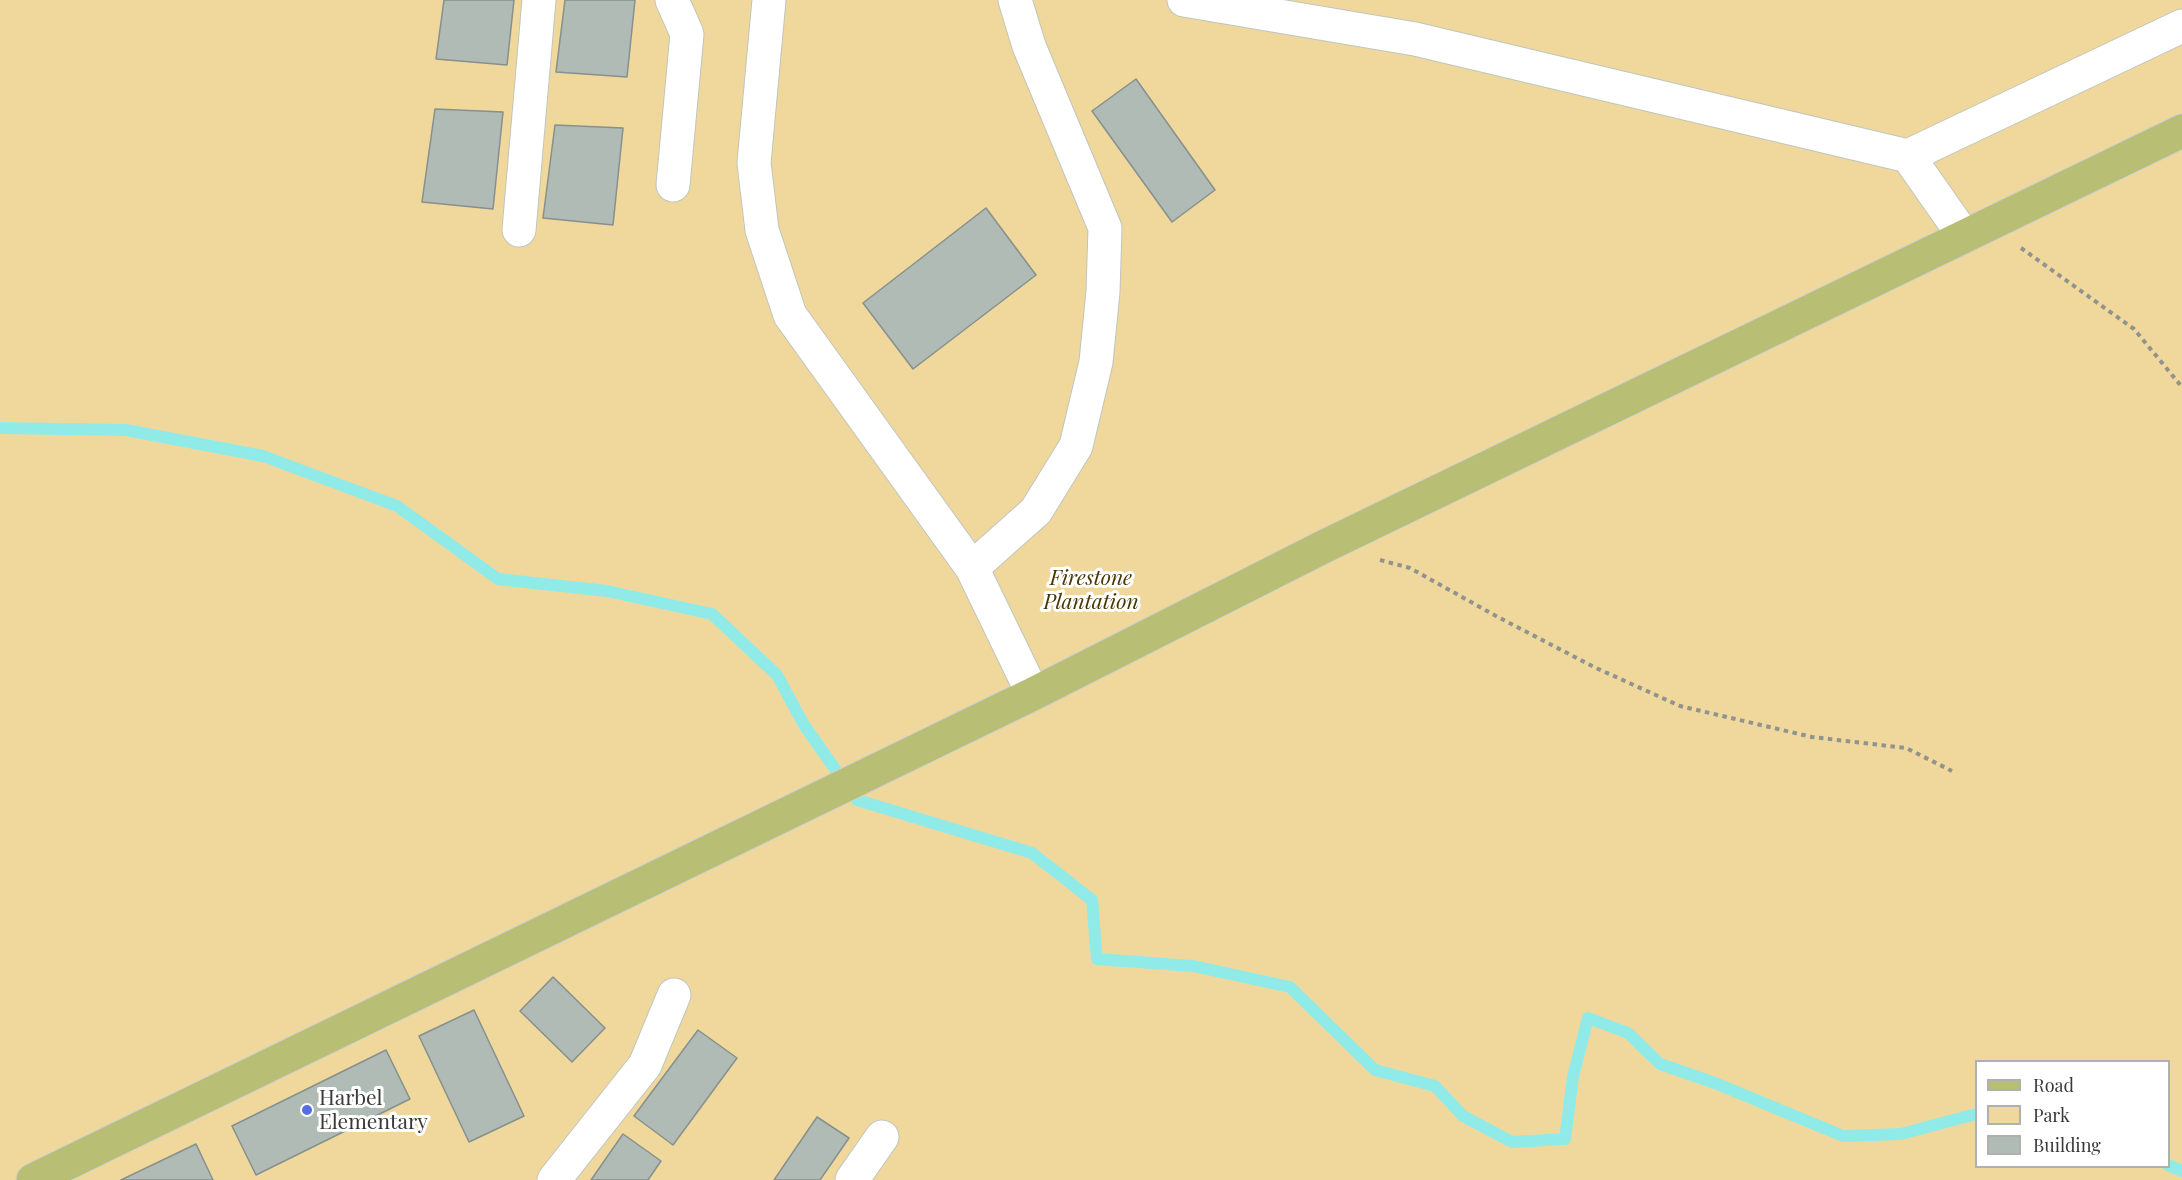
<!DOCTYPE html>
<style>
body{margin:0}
#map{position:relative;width:2182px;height:1180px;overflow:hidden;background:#ebf3ea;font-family:"Playfair Display",serif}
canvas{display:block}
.legend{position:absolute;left:1975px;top:1060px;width:195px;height:108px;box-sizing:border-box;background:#fff;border:2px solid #afb1af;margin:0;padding:8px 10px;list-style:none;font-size:18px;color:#383b38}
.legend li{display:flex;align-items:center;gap:12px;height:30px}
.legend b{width:30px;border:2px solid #afb1af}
</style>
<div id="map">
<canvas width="2182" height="1180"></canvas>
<ul class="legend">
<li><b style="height:8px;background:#b8bf74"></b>Road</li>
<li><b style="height:16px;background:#f0d89c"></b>Park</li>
<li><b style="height:16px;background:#b1bbb6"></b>Building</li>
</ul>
</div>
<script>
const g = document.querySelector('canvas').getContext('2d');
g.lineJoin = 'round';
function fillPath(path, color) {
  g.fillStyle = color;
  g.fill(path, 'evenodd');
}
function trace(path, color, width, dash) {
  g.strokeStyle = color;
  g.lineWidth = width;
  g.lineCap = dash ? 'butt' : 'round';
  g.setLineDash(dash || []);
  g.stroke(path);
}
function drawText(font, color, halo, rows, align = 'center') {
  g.font = font + ' "Playfair Display",serif';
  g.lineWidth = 6;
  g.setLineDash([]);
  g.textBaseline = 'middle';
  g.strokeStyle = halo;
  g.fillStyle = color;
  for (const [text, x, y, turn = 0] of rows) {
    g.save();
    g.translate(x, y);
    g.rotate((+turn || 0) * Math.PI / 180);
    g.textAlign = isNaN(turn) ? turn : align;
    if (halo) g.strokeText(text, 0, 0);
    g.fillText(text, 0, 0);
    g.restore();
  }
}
fillPath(new Path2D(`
 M0 0H2182V1180H0ZM1976 1062H2168V1166H1976Z`), '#f0d89c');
trace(new Path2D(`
 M0 428 126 430 263 456 397 506 498 579 607 591 712 614 777 675 804 725 857 800 1032 853 1092 900 1097 959 1193 966 1290 987 1375 1070 1435 1086 1463 1116 1512 1142 1565 1139 1573 1077 1588 1018 1628 1033 1660 1064 1715 1083 1843 1136 1901 1134 1976 1114
 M2168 1165 2182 1171`), '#90ebe8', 12);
const building = new Path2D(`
 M444 0H514L507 65 436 59Z
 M565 0H635L627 77 556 72Z
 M1136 79 1215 190 1172 222 1092 111Z
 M435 109 503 112 493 209 422 202Z
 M555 125 623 128 613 225 543 218Z
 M986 208 1036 275 913 369 863 303Z
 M553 977 605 1028 572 1062 520 1011Z
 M474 1010 524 1116 469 1142 419 1036Z
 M698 1030 737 1058 673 1145 634 1116Z
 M386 1050 410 1099 256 1175 232 1126Z
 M817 1117 849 1138 820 1180H774Z
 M623 1134 661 1161 648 1180H591Z
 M196 1144 213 1180H121Z`);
fillPath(building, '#b1bbb6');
trace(building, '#86908c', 1.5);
const minor = new Path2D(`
 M672 0 687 34 673 185
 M769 0 754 163 762 230 790 315 972 568 1033 694
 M1184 0 1415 39 1908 156 1964 236
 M1908 156 2182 26
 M519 230 539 0
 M972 568 1036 511 1076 446 1096 362 1103 292 1105 228 1029 46 1015 0
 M554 1180 645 1065 674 995
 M852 1180 882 1137`);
const major = new Path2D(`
 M33 1180 1033 694 1323 547 2182 131`);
trace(minor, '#bfc6be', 35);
trace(major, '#cfd0cf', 35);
trace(new Path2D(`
 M2021 248 2134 329 2182 387
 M1380 560 1410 568 1496 616 1594 667 1680 706 1812 737 1906 748 1952 771`), '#8f948e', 4, [4.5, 4.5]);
trace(minor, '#fff', 33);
trace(major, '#b8bf74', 33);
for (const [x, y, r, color] of [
 [307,1110,6,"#566ee4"]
]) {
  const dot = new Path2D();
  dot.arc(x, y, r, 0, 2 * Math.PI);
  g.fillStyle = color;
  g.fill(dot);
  trace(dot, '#fff', 2);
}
drawText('italic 21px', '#473600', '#fff', [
 ["Firestone",1091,578],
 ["Plantation",1091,602]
]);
drawText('21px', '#383b38', '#fff', [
 ["Harbel",319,1098],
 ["Elementary",319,1122]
], 'left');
</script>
